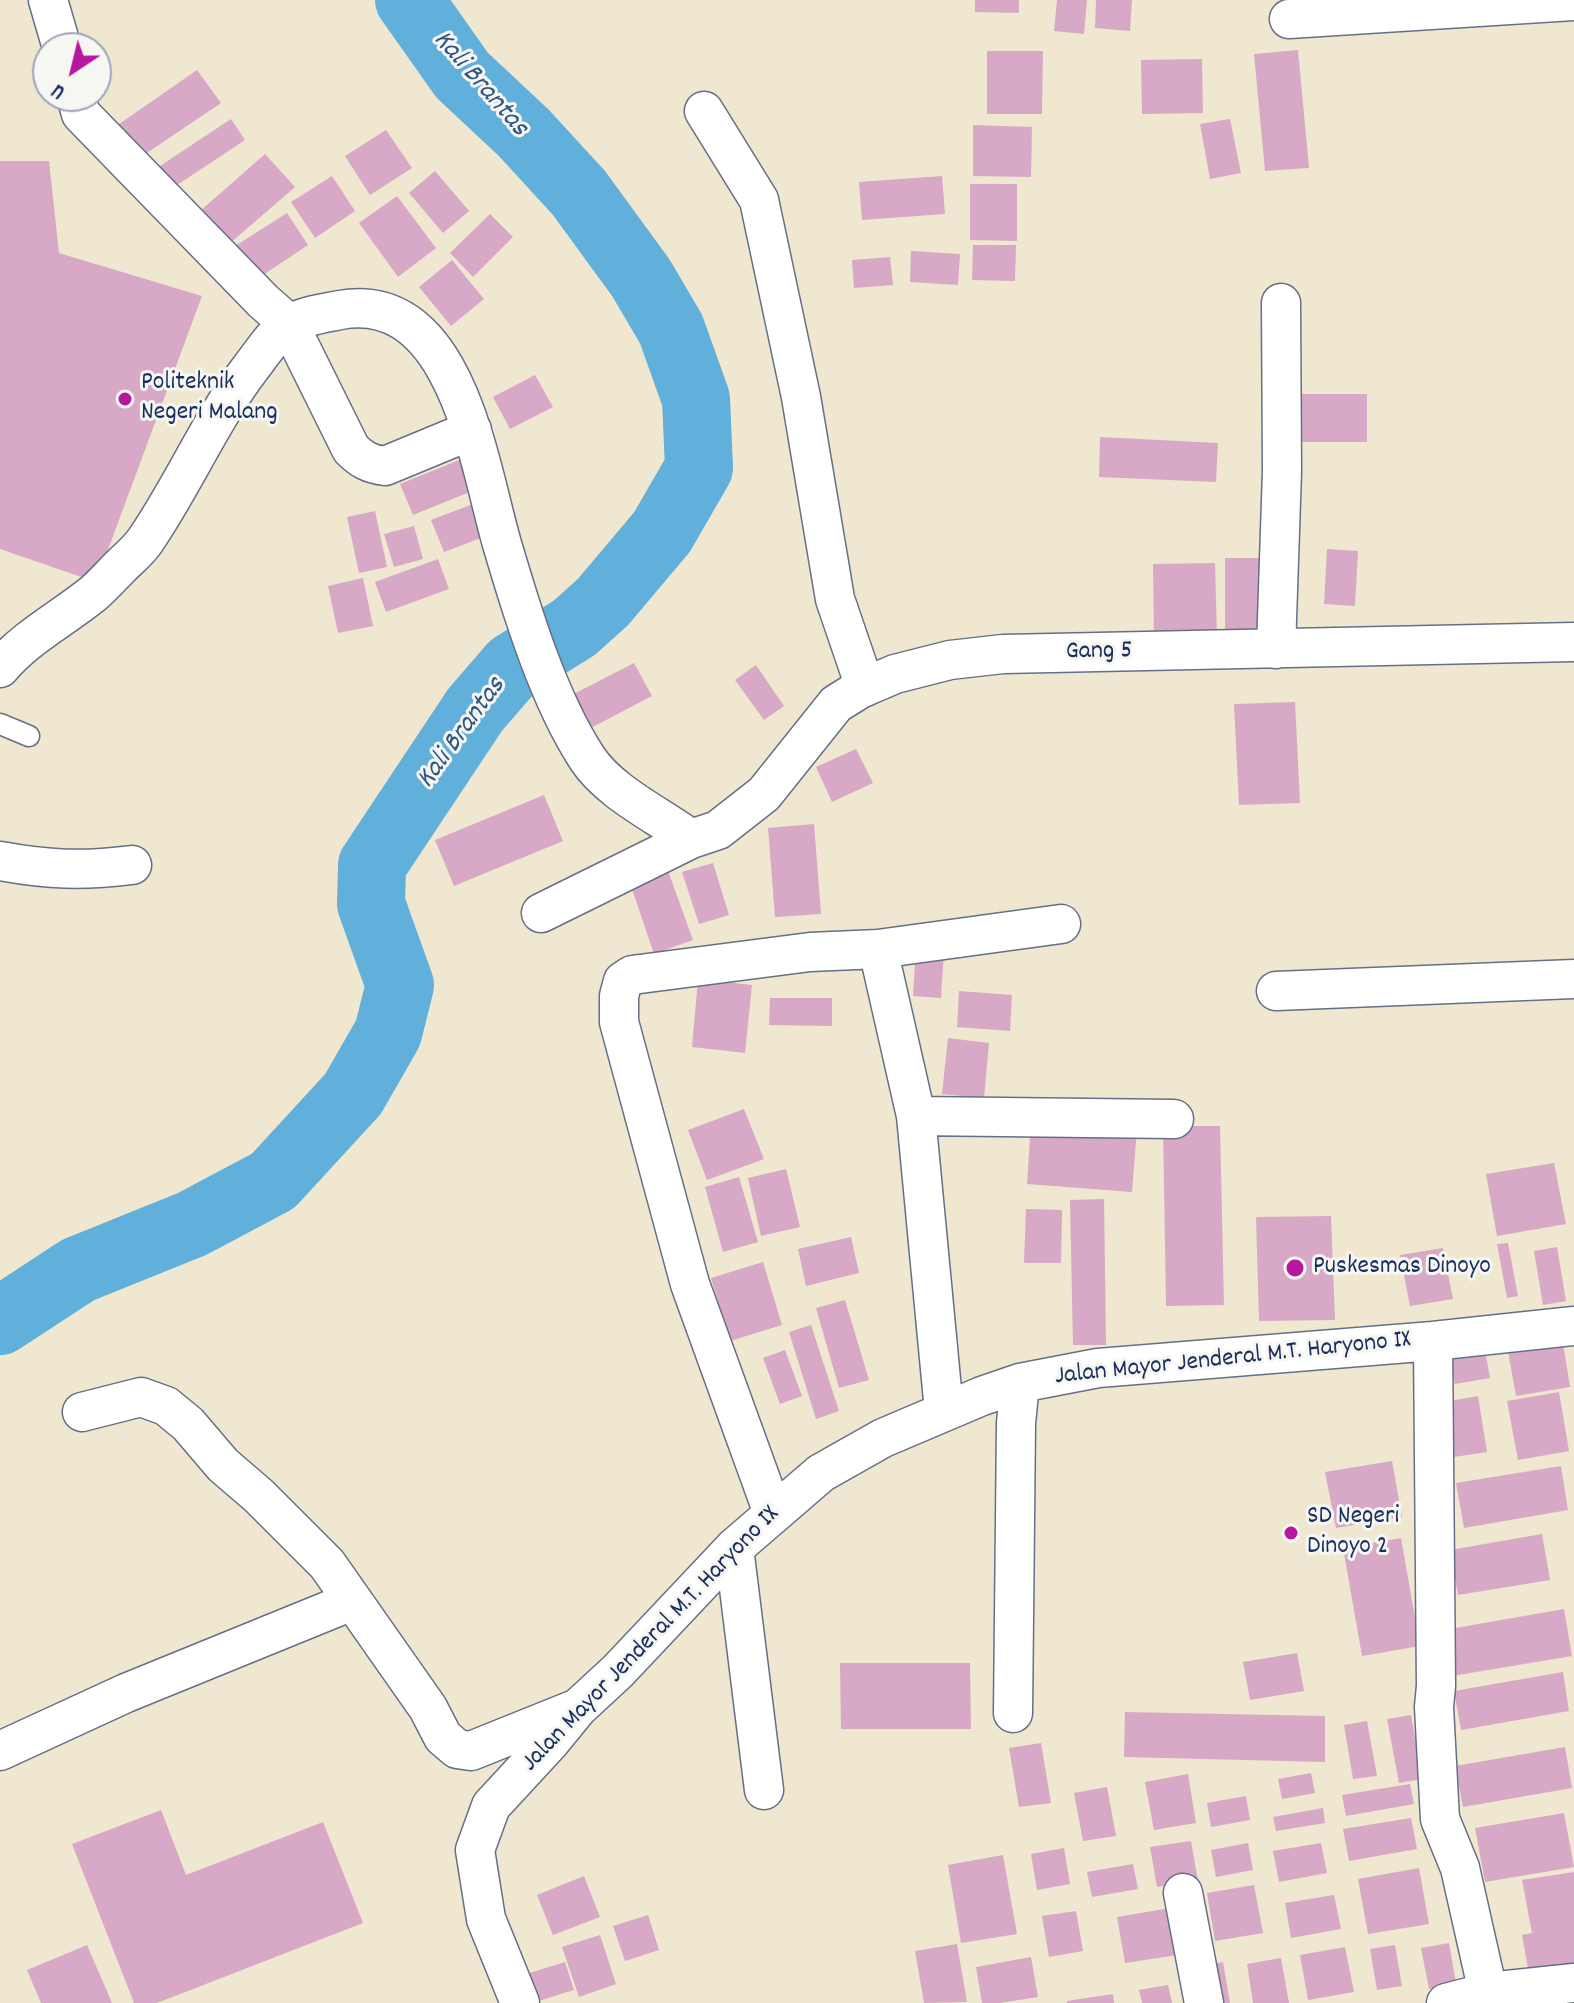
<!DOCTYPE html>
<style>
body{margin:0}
#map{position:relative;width:1574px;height:2003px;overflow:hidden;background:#efe7cf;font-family:Dekko,sans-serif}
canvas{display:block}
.north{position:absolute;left:32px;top:32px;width:80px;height:80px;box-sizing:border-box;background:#f6f6f2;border:2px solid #9ea6b7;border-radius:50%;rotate:215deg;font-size:22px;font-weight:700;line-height:32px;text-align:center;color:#1b2f5e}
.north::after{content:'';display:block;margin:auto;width:28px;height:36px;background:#b5179e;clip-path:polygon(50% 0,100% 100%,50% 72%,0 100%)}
</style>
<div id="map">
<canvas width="1574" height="2003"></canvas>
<div class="north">U</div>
</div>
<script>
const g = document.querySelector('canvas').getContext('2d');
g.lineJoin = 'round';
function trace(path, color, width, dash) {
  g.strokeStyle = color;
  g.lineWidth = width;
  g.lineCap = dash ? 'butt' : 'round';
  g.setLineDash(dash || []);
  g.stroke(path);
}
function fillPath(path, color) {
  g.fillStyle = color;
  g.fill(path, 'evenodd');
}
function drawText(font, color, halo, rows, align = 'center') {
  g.font = font + ' Dekko,sans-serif';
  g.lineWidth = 6;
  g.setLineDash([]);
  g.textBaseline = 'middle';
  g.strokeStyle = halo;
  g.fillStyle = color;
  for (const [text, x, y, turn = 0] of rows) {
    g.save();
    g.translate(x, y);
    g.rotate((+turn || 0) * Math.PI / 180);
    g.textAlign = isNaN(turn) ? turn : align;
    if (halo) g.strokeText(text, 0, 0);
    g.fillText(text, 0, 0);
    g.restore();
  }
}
trace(new Path2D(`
 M0 1321 78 1270 192 1224 273 1181 353 1094 388 1033 400 985 371 904 372 865 475 710 513 666 574 628 603 602 662 532 699 468 696 399 671 329 641 278 579 193 524 133 462 75 409 0`), '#61b0db', 68);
fillPath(new Path2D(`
 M975 0H1019V13L975 12Z
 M1057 0H1087L1084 34 1054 31Z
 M1096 0H1132L1130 31 1095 28Z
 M1298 50 1309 168 1265 171 1254 54Z
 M987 51H1043L1042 114H987Z
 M1202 59 1203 113 1142 114 1141 60Z
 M197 70 221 103 135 161 112 129Z
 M231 119 245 140 165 193 151 172Z
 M1230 119 1241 173 1210 179 1200 124Z
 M973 125 1032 127 1031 177 973 176Z
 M386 130 412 168 370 195 345 156Z
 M265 154 295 187 228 245 199 212Z
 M0 161H49L59 253 202 296 96 582 0 549Z
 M435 171 469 211 443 233 409 193Z
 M332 176 355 211 315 238 291 202Z
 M942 176 945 214 862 220 859 182Z
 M970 184H1017V241L970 240Z
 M397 196 436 248 398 277 359 223Z
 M287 213 308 245 254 281 232 248Z
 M490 214 513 237 473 277 450 253Z
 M973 245H1016L1015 281 972 280Z
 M911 251 960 254 958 285 910 282Z
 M890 257 893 285 854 288 852 260Z
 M452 260 484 299 451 326 419 287Z
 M535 375 553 407 510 429 493 397Z
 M1293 394H1367V442H1293Z
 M1100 437 1218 443 1216 482 1099 477Z
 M469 456 482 487 413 515 400 484Z
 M481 501 494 533 444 552 431 520Z
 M375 511 387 567 359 573 347 517Z
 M414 526 423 559 394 567 384 534Z
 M1327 549 1358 551 1355 606 1324 604Z
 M1225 558H1262L1261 636H1225Z
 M438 559 449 589 386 612 375 582Z
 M1215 563 1217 637H1154L1153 564Z
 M363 578 373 626 338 633 328 586Z
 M634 663 652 696 585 731 568 697Z
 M756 665 784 706 764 720 735 680Z
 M1295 702 1300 803 1239 805 1234 704Z
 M856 749 873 783 832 802 816 767Z
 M544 795 563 841 454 886 435 840Z
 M814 824 821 914 775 917 768 828Z
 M713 863 729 915 699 924 682 872Z
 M667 868 693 940 654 954 629 880Z
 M916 948 944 950 941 998 913 996Z
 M698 979 752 985 745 1053 692 1047Z
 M959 991 1012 995 1010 1031 957 1027Z
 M770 998H832V1026L769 1025Z
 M948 1038 989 1043 984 1098 942 1094Z
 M744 1109 764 1159 707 1180 688 1130Z
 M1031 1121 1137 1129 1132 1192 1027 1184Z
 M1163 1126H1220L1224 1305 1166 1306Z
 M1554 1163 1566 1224 1497 1236 1486 1174Z
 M786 1169 800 1227 761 1236 748 1178Z
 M739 1177 758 1242 723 1252 705 1187Z
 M1104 1199 1106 1345H1073L1070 1200Z
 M1026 1209 1062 1210 1061 1263H1024Z
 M1331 1216 1335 1320 1259 1321 1256 1217Z
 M851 1237 859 1273 806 1286 798 1249Z
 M1508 1243 1518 1296 1507 1298 1497 1244Z
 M1557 1247 1566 1301 1543 1305 1534 1251Z
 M1443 1248 1453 1299 1410 1306 1400 1255Z
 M763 1262 782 1325 730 1341 711 1278Z
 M845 1300 869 1380 839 1388 816 1308Z
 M811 1325 839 1411 816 1419 789 1332Z
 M1562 1337 1570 1387 1516 1396 1507 1346Z
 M1484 1344 1490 1378 1455 1384 1448 1350Z
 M785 1350 802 1396 780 1404 763 1358Z
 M1559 1392 1569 1451 1518 1460 1507 1401Z
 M1478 1396 1487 1452 1454 1457 1444 1402Z
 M1392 1461 1402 1517 1336 1528 1325 1472Z
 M1561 1466 1568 1510 1464 1528 1456 1483Z
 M1542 1534 1550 1580 1458 1595 1450 1550Z
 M1401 1538 1420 1646 1362 1656 1343 1548Z
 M1564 1609 1572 1656 1452 1676 1444 1630Z
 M1297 1653 1304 1691 1250 1700 1243 1662Z
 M840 1663H970L971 1729H841Z
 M1563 1672 1569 1711 1461 1730 1454 1691Z
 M1125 1712 1325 1716V1762L1124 1757Z
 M1411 1715 1422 1779 1399 1783 1387 1719Z
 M1367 1721 1377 1776 1353 1779 1344 1725Z
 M1041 1743 1051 1803 1019 1807 1009 1748Z
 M1565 1747 1572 1788 1463 1807 1455 1766Z
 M1311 1773 1315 1793 1282 1799 1278 1779Z
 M1188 1774 1196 1823 1154 1830 1145 1782Z
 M1410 1784 1414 1804 1346 1816 1342 1795Z
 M1107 1787 1116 1836 1083 1841 1074 1793Z
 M1246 1796 1250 1820 1211 1827 1207 1803Z
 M1323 1808 1325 1823 1276 1831 1273 1817Z
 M161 1810 186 1875 323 1822 363 1923 157 2003H134L72 1844Z
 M1564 1813 1574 1867 1485 1882 1475 1828Z
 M1411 1818 1417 1849 1349 1861 1343 1829Z
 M1191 1841 1198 1881 1157 1887 1150 1847Z
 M1248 1843 1253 1870 1216 1877 1211 1850Z
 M1321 1843 1327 1873 1279 1882 1273 1851Z
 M1064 1848 1070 1884 1037 1890 1031 1854Z
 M1003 1855 1017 1934 961 1943 948 1865Z
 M1133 1864 1138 1889 1092 1897 1087 1872Z
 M1419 1868 1429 1924 1368 1934 1358 1879Z
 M1574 1872V1973L1530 1980 1522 1935 1532 1933 1522 1880Z
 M584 1876 600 1917 553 1935 537 1895Z
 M1254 1885 1263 1933 1215 1941 1207 1893Z
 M1334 1895 1341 1929 1291 1938 1285 1903Z
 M1176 1907 1184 1954 1125 1963 1117 1917Z
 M1076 1911 1083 1951 1049 1957 1042 1916Z
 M648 1915 659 1950 625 1961 613 1926Z
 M600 1935 616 1984 579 1997 562 1947Z
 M1449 1943 1456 1984 1429 1989 1421 1948Z
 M957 1944 967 2002 924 2003 915 1951Z
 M87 1945 112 2003H41L27 1970Z
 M1395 1945 1402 1986 1377 1990 1370 1949Z
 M1345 1947 1354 1992 1308 2000 1300 1955Z
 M1031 1957 1038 1997 1000 2003H982L976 1967Z
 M1281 1958 1289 2003H1253L1247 1964Z
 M565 1962 574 1990 532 2003 523 1975Z
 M1223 1962 1230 2003H1210L1204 1966Z
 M1168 1985 1172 2003H1142L1139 1990Z
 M1113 1994 1114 2003H1067V2001Z`), '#d7a9c6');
const service = new Path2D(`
 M0 724 29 736`);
const minor = new Path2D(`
 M48 0 62 48
 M1289 19 1574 1
 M76 96 81 114 263 301 289 324 351 449C362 460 370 464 385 466L472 430
 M704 111 759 200 801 397 835 599 865 687
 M1276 649 1282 471 1281 303
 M0 668C26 637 62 619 94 593 103 585 111 576 120 567 128 559 138 551 145 541 184 484 210 421 252 366 263 352 273 335 288 325 302 316 325 313 340 310 457 289 479 466 502 544 522 612 548 698 587 758 609 792 658 815 691 839
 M0 861C48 870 83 871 132 865
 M541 913 691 839 718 830 764 794 836 704 860 689 895 674 950 660 1003 654 1574 642
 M878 949 916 1116 944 1411
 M1276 991 1574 979
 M916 1116 1174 1119
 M1433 1341 1436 1686 1434 1707 1440 1819 1460 1868 1488 1992
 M82 1412 141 1397 166 1406 188 1424 223 1465 259 1496 327 1564 428 1708 443 1737 457 1749 471 1751 573 1710
 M773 1513 690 1284 619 1022V996L623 981 632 975 810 952 878 949 1061 924
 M734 1548 764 1790
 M1013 1713 1016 1423 1020 1383
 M0 1751 126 1693 352 1601
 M1183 1893 1204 2003
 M520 2003 486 1919 475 1850 491 1806 551 1741 578 1708 618 1671 734 1548 821 1473 883 1438 982 1396 1020 1383 1098 1368 1433 1341 1574 1326
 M1446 2003 1488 1992 1574 1983`);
trace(service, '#656f86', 23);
trace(minor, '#656f86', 41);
trace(service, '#fff', 20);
trace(minor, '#fff', 38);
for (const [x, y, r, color] of [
 [125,399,8,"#b5179e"],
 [1295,1268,10,"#b5179e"],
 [1291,1533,8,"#b5179e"]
]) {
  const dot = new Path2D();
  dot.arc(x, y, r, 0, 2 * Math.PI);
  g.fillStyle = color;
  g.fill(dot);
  trace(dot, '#f6f6f2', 3);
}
drawText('26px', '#1b2f5e', '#f6f6f2', [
 ["Politeknik",141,384],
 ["Negeri Malang",141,414],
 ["Puskesmas Dinoyo",1313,1268],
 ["SD Negeri",1307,1518],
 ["Dinoyo 2",1307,1548]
], 'left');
drawText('26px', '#1b2f5e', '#f6f6f2', [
 ["Gang 5",1099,653,-1],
 ["Jalan Mayor Jenderal M.T. Haryono IX",1233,1360,-6],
 ["Jalan Mayor Jenderal M.T. Haryono IX",652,1640,-46]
]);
drawText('italic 28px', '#305684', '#f6f6f2', [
 ["Kali Brantas",479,85,49],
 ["Kali Brantas",463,734,-54]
]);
</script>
